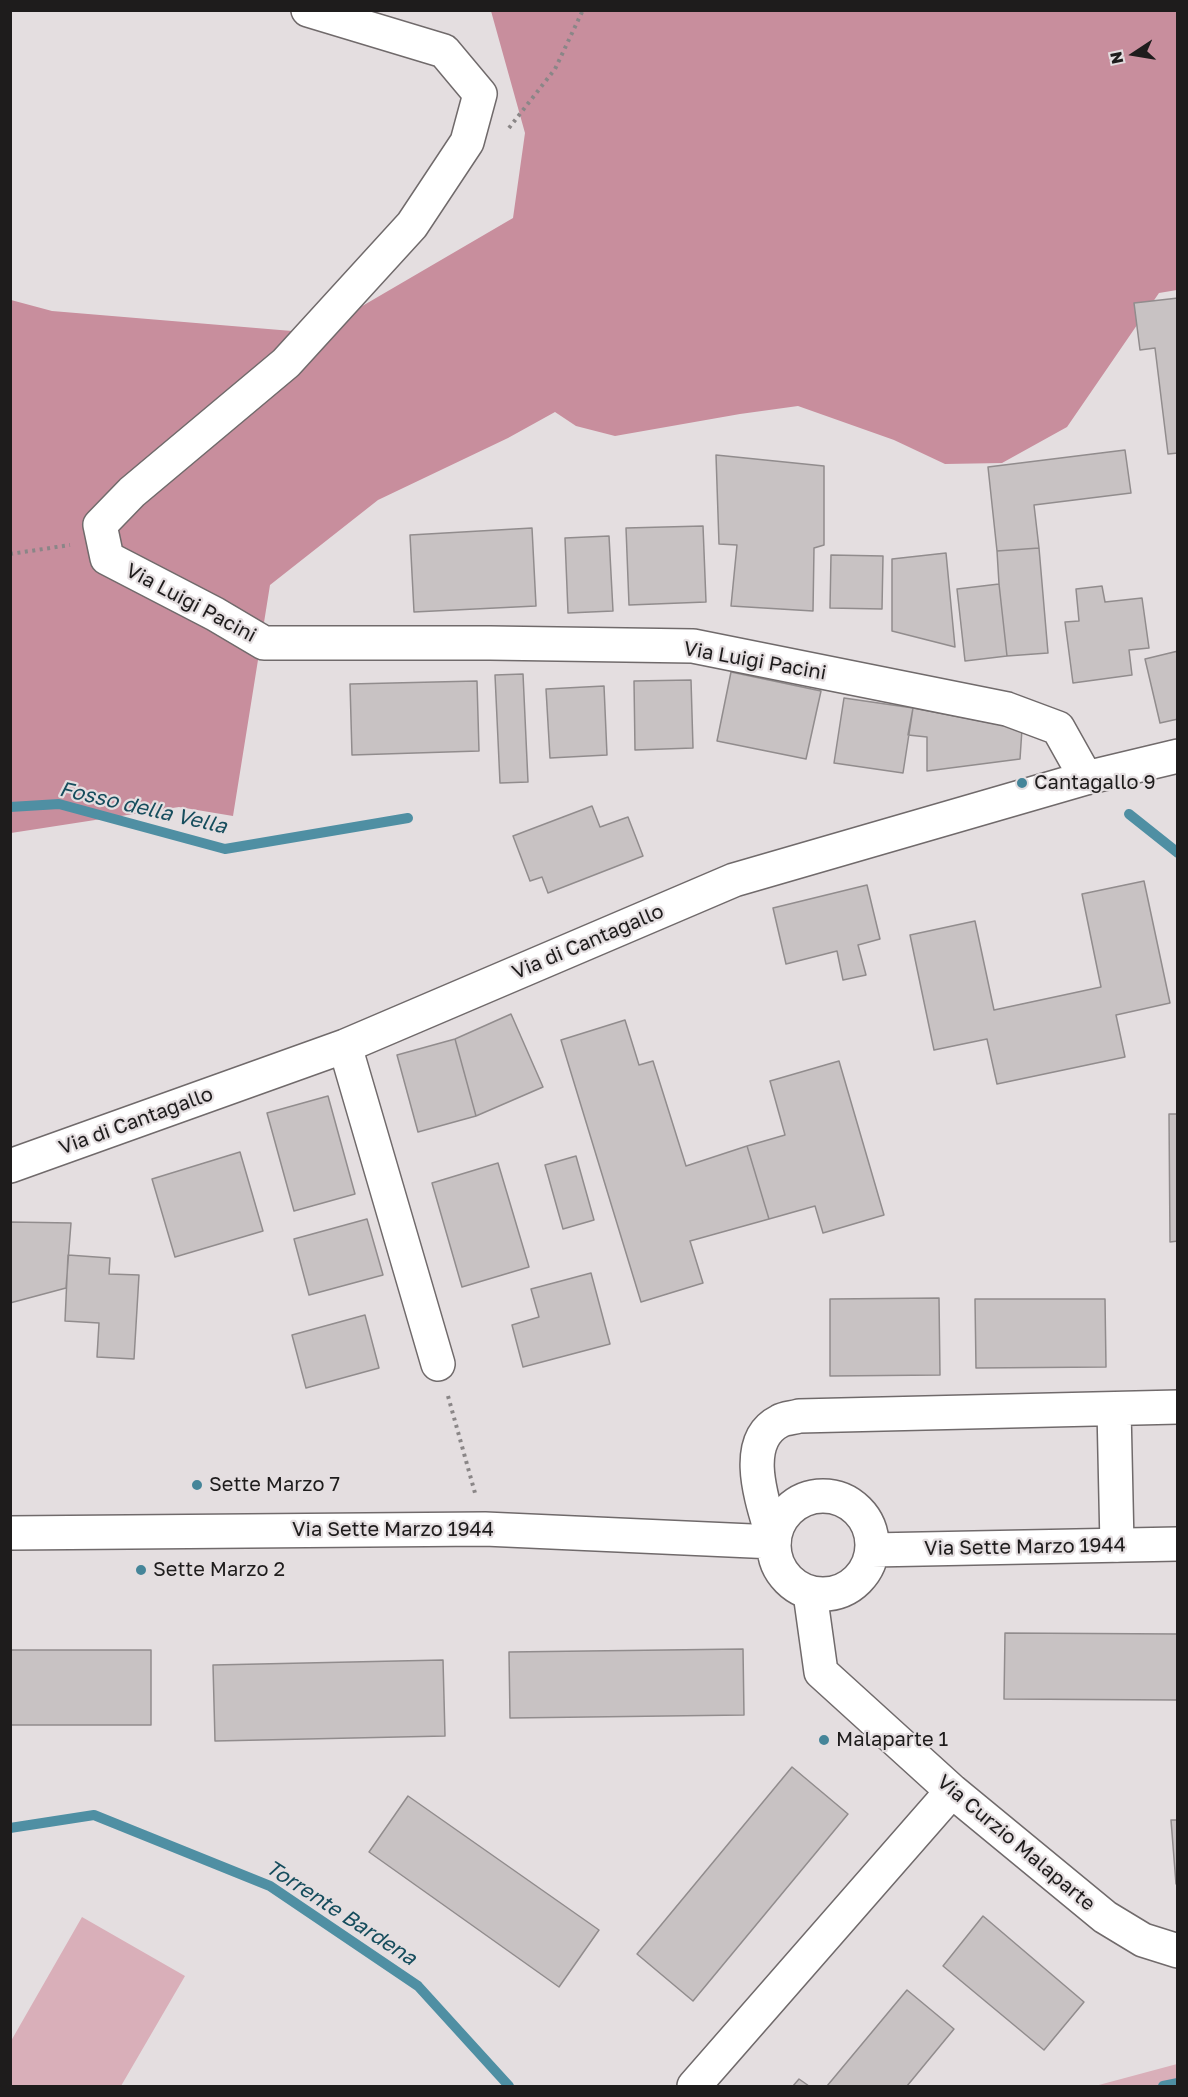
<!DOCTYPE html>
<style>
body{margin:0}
#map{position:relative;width:1188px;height:2097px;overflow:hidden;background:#e4dee0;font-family:"Golos Text",sans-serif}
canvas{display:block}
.frame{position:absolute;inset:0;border:12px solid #1e1c1c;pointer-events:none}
.north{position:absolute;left:1104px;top:24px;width:60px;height:60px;-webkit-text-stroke:4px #e4dee0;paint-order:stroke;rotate:258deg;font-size:16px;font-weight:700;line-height:24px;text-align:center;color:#1e1c1c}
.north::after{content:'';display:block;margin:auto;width:21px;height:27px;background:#1e1c1c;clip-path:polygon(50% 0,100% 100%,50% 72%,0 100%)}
</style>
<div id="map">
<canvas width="1188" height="2097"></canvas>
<div class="frame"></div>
<div class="north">N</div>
</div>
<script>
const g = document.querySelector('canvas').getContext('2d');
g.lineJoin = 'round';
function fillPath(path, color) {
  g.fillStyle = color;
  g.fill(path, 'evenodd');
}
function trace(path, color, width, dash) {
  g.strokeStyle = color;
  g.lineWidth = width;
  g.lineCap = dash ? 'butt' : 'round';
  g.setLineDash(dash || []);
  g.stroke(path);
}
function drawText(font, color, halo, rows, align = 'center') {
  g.font = font + ' "Golos Text",sans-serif';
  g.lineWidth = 4.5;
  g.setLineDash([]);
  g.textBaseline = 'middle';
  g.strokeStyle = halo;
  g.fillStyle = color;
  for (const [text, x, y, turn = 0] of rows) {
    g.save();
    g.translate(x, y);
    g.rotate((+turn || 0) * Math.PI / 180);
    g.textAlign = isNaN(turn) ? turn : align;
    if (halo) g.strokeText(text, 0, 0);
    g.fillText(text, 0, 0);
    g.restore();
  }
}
fillPath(new Path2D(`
 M82 1917 185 1976 121 2086H11V2041Z
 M1177 2064V2086H1095Z`), '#d9afb9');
fillPath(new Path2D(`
 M491 11H1177V290L1159 293 1067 427 1002 463 945 464 894 440 798 406 740 414 615 436 576 426 555 412 508 438 378 500 270 585 233 816 179 807 11 833V300L52 311 316 333 513 218 525 133Z`), '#c88e9d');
trace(new Path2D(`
 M10 807 59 804 225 849 408 818
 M1129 814 1178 853
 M10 1828 94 1815 270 1886 418 1986 509 2086
 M1163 2086 1178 2083`), '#4f8fa3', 10);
const building = new Path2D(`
 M1178 298V453L1168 454 1155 348 1140 350 1134 303Z
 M1125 450 1131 493 1034 505 1039 548 997 551 988 467Z
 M716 455 824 466V545L814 548 813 611 731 606 737 545 719 544Z
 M703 526 706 602 629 605 626 528Z
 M532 528 536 606 414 612 410 535Z
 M609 536 613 611 568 613 565 538Z
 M1039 548 1048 653 1007 656 999 584 997 551Z
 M946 553 955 647 892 631V559Z
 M831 555 883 556 882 609 830 608Z
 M999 584 1007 656 965 661 957 589Z
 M1102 586 1105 602 1142 598 1149 648 1129 650 1132 675 1073 683 1065 622 1079 621 1076 589Z
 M1178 651V719L1160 723 1145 659Z
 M731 672 821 691 806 759 717 741Z
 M523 674 528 782 500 783 495 675Z
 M691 680 693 748 635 750 634 681Z
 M477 681 479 751 352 755 350 684Z
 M604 686 607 755 550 758 546 689Z
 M844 698 913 708 903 773 834 763Z
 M913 708 1022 729 1020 759 927 771V737L908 735Z
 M592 806 600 827 628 817 643 856 548 893 542 877 530 881 513 836Z
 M1144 881 1170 1003 1116 1015 1125 1057 997 1084 987 1039 934 1050 910 935 975 921 994 1010 1101 987 1082 894Z
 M867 885 880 939 858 945 866 975 843 980 837 951 786 964 773 908Z
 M511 1014 543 1087 476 1116 455 1039Z
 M625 1020 639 1065 653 1061 686 1166 747 1146 769 1219 690 1241 703 1283 641 1302 561 1040Z
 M455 1039 476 1116 418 1132 397 1055Z
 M839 1061 884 1215 823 1233 815 1206 769 1219 747 1146 785 1135 770 1081Z
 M328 1096 355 1194 294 1211 267 1113Z
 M1169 1114H1178V1241L1170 1242Z
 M240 1152 263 1231 175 1257 152 1179Z
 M576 1156 594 1220 563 1229 545 1165Z
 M498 1163 529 1267 462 1287 432 1183Z
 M367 1219 383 1275 309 1295 294 1239Z
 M10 1222 71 1223 66 1288 10 1303Z
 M68 1255 110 1258 109 1274 139 1275 134 1359 97 1357 99 1323 65 1321Z
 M591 1273 610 1344 523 1367 512 1325 539 1317 531 1289Z
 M939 1298 940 1375 830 1376V1299Z
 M975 1299H1105L1106 1367 976 1368Z
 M365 1315 379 1368 306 1388 292 1335Z
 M1005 1633 1178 1634V1700L1004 1699Z
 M743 1649 744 1715 510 1718 509 1652Z
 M10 1650H151V1725H10Z
 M443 1660 445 1736 215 1741 213 1665Z
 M792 1767 848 1814 693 2001 637 1954Z
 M408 1796 599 1930 559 1987 369 1852Z
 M1171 1820H1178V1884H1176Z
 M983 1916 1084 2002 1044 2050 943 1966Z
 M907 1990 954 2029 907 2086H827Z
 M799 2079 809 2086H793Z`);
fillPath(building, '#c8c2c3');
trace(building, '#918c8d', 1.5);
const street = new Path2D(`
 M308 10 444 51 480 94 467 142 412 225 286 363 132 492 100 525 107 558 215 614 264 643H490L693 646 1007 709 1058 728 1086 778
 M345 1046 438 1364
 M10 1166 345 1046 734 880 1086 778 1178 756
 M1114 1409 1117 1545
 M774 1542C765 1508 738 1442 780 1421 785 1418 793 1418 799 1416L1178 1407
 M810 1593 821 1672 952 1791 1105 1917 1143 1940 1178 1951
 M694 2086 952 1791`);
const secondary = new Path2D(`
 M774 1545a49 49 0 1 1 98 0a49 49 0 1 1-98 0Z
 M10 1533 485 1529 774 1542
 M872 1550 1178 1544`);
trace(street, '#706a6b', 36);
trace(secondary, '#706a6b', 36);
trace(new Path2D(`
 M509 128 555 69 583 10
 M10 554 70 545
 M448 1396 475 1493`), '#8a8687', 4, [3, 4.5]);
trace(street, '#fff', 33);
trace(secondary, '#fff', 33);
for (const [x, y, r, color] of [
 [1022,783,6,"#458599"],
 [197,1485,6,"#458599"],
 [141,1570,6,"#458599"],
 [824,1740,6,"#458599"]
]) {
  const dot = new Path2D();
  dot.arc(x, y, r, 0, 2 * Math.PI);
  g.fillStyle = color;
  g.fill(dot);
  trace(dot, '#e4dee0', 2);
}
drawText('20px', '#1e1c1c', '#e4dee0', [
 ["Via Luigi Pacini",191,603,28],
 ["Via Luigi Pacini",755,661,10],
 ["Via di Cantagallo",588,942,-23],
 ["Via di Cantagallo",136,1121,-20],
 ["Via Sette Marzo 1944",393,1530],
 ["Via Sette Marzo 1944",1025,1547,-1],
 ["Via Curzio Malaparte",1016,1843,40]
]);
drawText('20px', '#1e1c1c', '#e4dee0', [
 ["Cantagallo 9",1034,783],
 ["Sette Marzo 7",209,1485],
 ["Sette Marzo 2",153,1570],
 ["Malaparte 1",836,1740]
], 'left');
drawText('italic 21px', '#164d5d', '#e4dee0', [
 ["Fosso della Vella",143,808,13],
 ["Torrente Bardena",341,1913,33]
]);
</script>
